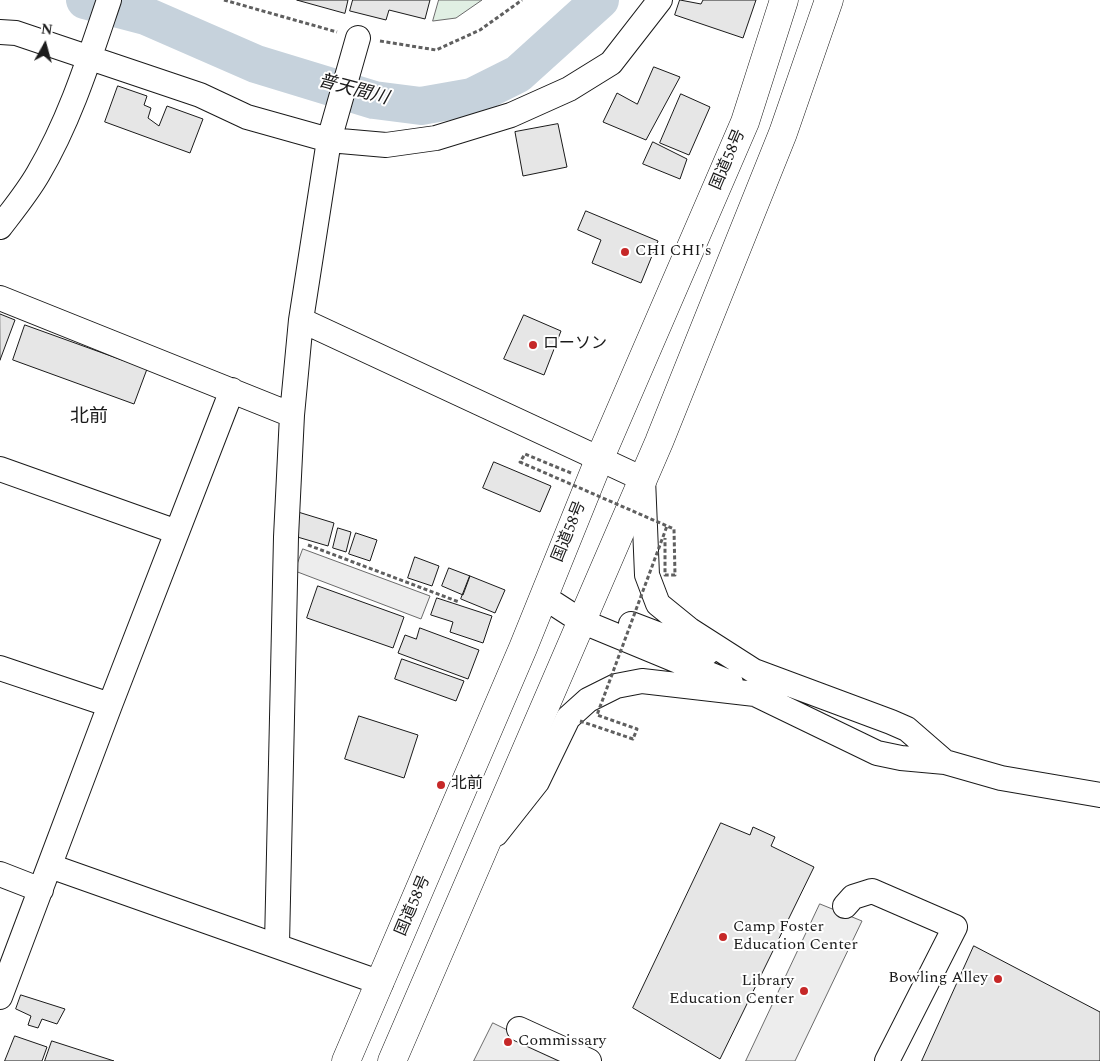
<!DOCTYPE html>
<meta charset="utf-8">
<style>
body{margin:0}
#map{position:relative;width:1100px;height:1061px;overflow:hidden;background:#fff;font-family:Spectral,serif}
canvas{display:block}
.north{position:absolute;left:20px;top:20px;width:50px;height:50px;-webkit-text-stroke:4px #fff;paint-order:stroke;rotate:7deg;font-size:14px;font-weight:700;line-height:20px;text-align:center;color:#1a1a1a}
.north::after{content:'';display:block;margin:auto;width:18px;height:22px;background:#1a1a1a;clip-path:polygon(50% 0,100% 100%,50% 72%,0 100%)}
</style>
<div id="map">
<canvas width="1100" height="1061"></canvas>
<div class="north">N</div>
</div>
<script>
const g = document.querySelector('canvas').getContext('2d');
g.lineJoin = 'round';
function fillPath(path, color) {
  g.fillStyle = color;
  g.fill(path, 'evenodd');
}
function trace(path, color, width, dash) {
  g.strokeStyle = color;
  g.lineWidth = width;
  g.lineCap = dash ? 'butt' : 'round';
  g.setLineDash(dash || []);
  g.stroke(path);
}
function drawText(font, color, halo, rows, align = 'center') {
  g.font = font + ' Spectral,"Noto Sans JP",serif';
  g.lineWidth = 4;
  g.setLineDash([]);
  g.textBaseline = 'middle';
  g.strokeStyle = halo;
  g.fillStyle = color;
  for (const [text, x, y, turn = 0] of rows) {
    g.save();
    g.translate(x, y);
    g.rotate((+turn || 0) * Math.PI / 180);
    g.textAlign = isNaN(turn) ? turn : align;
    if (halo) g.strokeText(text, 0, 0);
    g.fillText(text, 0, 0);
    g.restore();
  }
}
const green = new Path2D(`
 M439 0H482L456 18 433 21Z`);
fillPath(green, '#e0efe3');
trace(green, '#6a6a6a', 1);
const parking = new Path2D(`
 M303 549 430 596 421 619 295 571Z
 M820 904 862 921 795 1061H746Z
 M493 1023 571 1061H474Z`);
fillPath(parking, '#ededed');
trace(parking, '#6a6a6a', 1);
trace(new Path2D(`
 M85 0 146 16 256 64 374 100 421 106 472 97 518 74 600 0`), '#c6d2dc', 38);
const building = new Path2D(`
 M297 0H348L345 13Z
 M353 0H430L425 19 389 10 386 20 350 11Z
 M680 0 701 4 703 0H756L743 38 675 15Z
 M654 67 680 77 646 140 603 122 617 93 637 104Z
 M118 86 147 96 144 105 151 108 148 118 159 126 167 106 203 119 190 153 105 122Z
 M681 94 710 107 689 155 660 143Z
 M558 124 567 167 523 176 515 132Z
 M653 142 687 159 680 179 643 164Z
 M586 211 658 241 641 283 592 263 601 240 578 230Z
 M0 314 15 320 0 360Z
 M524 315 561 331 544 375 504 359Z
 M25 325 147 369 134 404 13 360Z
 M494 462 551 486 540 512 483 488Z
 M298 512 334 523 328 546 294 536Z
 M338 528 351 532 346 552 333 548Z
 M356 533 377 540 370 561 349 554Z
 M415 557 439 566 432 586 408 578Z
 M449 568 470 576 463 595 442 586Z
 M470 576 505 590 495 613 461 599Z
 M318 586 404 617 393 648 307 618Z
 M437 598 492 616 483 643 450 632 453 622 431 615Z
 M420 628 479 650 468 679 398 653 405 635 416 639Z
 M402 659 464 681 456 701 395 679Z
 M359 716 418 735 404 778 345 759Z
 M721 823 750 835 753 827 775 837 771 846 814 867 720 1059 633 1008Z
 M974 946 1100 1012V1061H922Z
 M21 995 65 1009 57 1024 42 1019 38 1028 28 1025 31 1016 16 1009Z
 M15 1036 47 1047 42 1061H5Z
 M52 1041 114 1061H45Z`);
fillPath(building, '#e6e6e6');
trace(building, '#1a1a1a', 1);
const minor = new Path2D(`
 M0 32 16 33 200 95 247 117 329 140 386 145 436 138 511 115 569 89 611 63 660 0
 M0 227C13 210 27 193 38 174 70 120 89 59 109 0
 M0 298 292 415
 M301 320 643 479 647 575 658 604 690 630 754 671 891 722 907 729 945 762
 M0 469 177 532
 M544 597 581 621 731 683
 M631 624 707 653
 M0 668 110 705
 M496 834 537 782 568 718 588 700 616 686 642 681 755 694 877 753 901 758 945 762 1001 778 1100 795
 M50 866 381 983
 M0 874 41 890
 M845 906 853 897 872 891 955 927 887 1061
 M277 944 286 537 292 415 301 320 329 140 358 38
 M0 997 110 705 232 390
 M519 1029 589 1061`);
const highway = new Path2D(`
 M346 1061 523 648 599 460 745 122 784 0
 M392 1061 659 442 783 133 829 0`);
trace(minor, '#1a1a1a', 26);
trace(highway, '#1a1a1a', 29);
trace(new Path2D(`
 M224 0 337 32
 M380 41 436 50 480 30 522 0
 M308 545 459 602`), '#5f5f5f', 3, [4, 2.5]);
trace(minor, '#fff', 24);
trace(highway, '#fff', 28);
trace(new Path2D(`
 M571 473 525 454 520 462 674 529 675 575H665V538
 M580 721 633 739 637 729 597 715 667 526`), '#5f5f5f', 3, [4, 2.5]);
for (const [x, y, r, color] of [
 [625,252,5,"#c62828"],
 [533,345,5,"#c62828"],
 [441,785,5,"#c62828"],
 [723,937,5,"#c62828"],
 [998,979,5,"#c62828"],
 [804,991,5,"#c62828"],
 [508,1042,5,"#c62828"]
]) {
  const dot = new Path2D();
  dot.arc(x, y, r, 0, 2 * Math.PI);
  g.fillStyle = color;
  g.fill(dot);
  trace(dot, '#fff', 2);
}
drawText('16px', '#1a1a1a', '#fff', [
 ["国道58号",729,160,-67],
 ["国道58号",570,532,-68],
 ["国道58号",414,906,-67]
]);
drawText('16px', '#1a1a1a', '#fff', [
 ["CHI CHI's",635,252],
 ["ローソン",543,345],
 ["北前",451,785],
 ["Camp Foster",733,928],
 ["Education Center",733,946],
 ["Bowling Alley",988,979,"right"],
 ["Library",794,982,"right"],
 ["Education Center",794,1000,"right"],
 ["Commissary",518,1042]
], 'left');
drawText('italic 18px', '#1a1a1a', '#fff', [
 ["普天間川",353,91,15]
]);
drawText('19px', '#1a1a1a', '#fff', [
 ["北前",89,418]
]);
</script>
